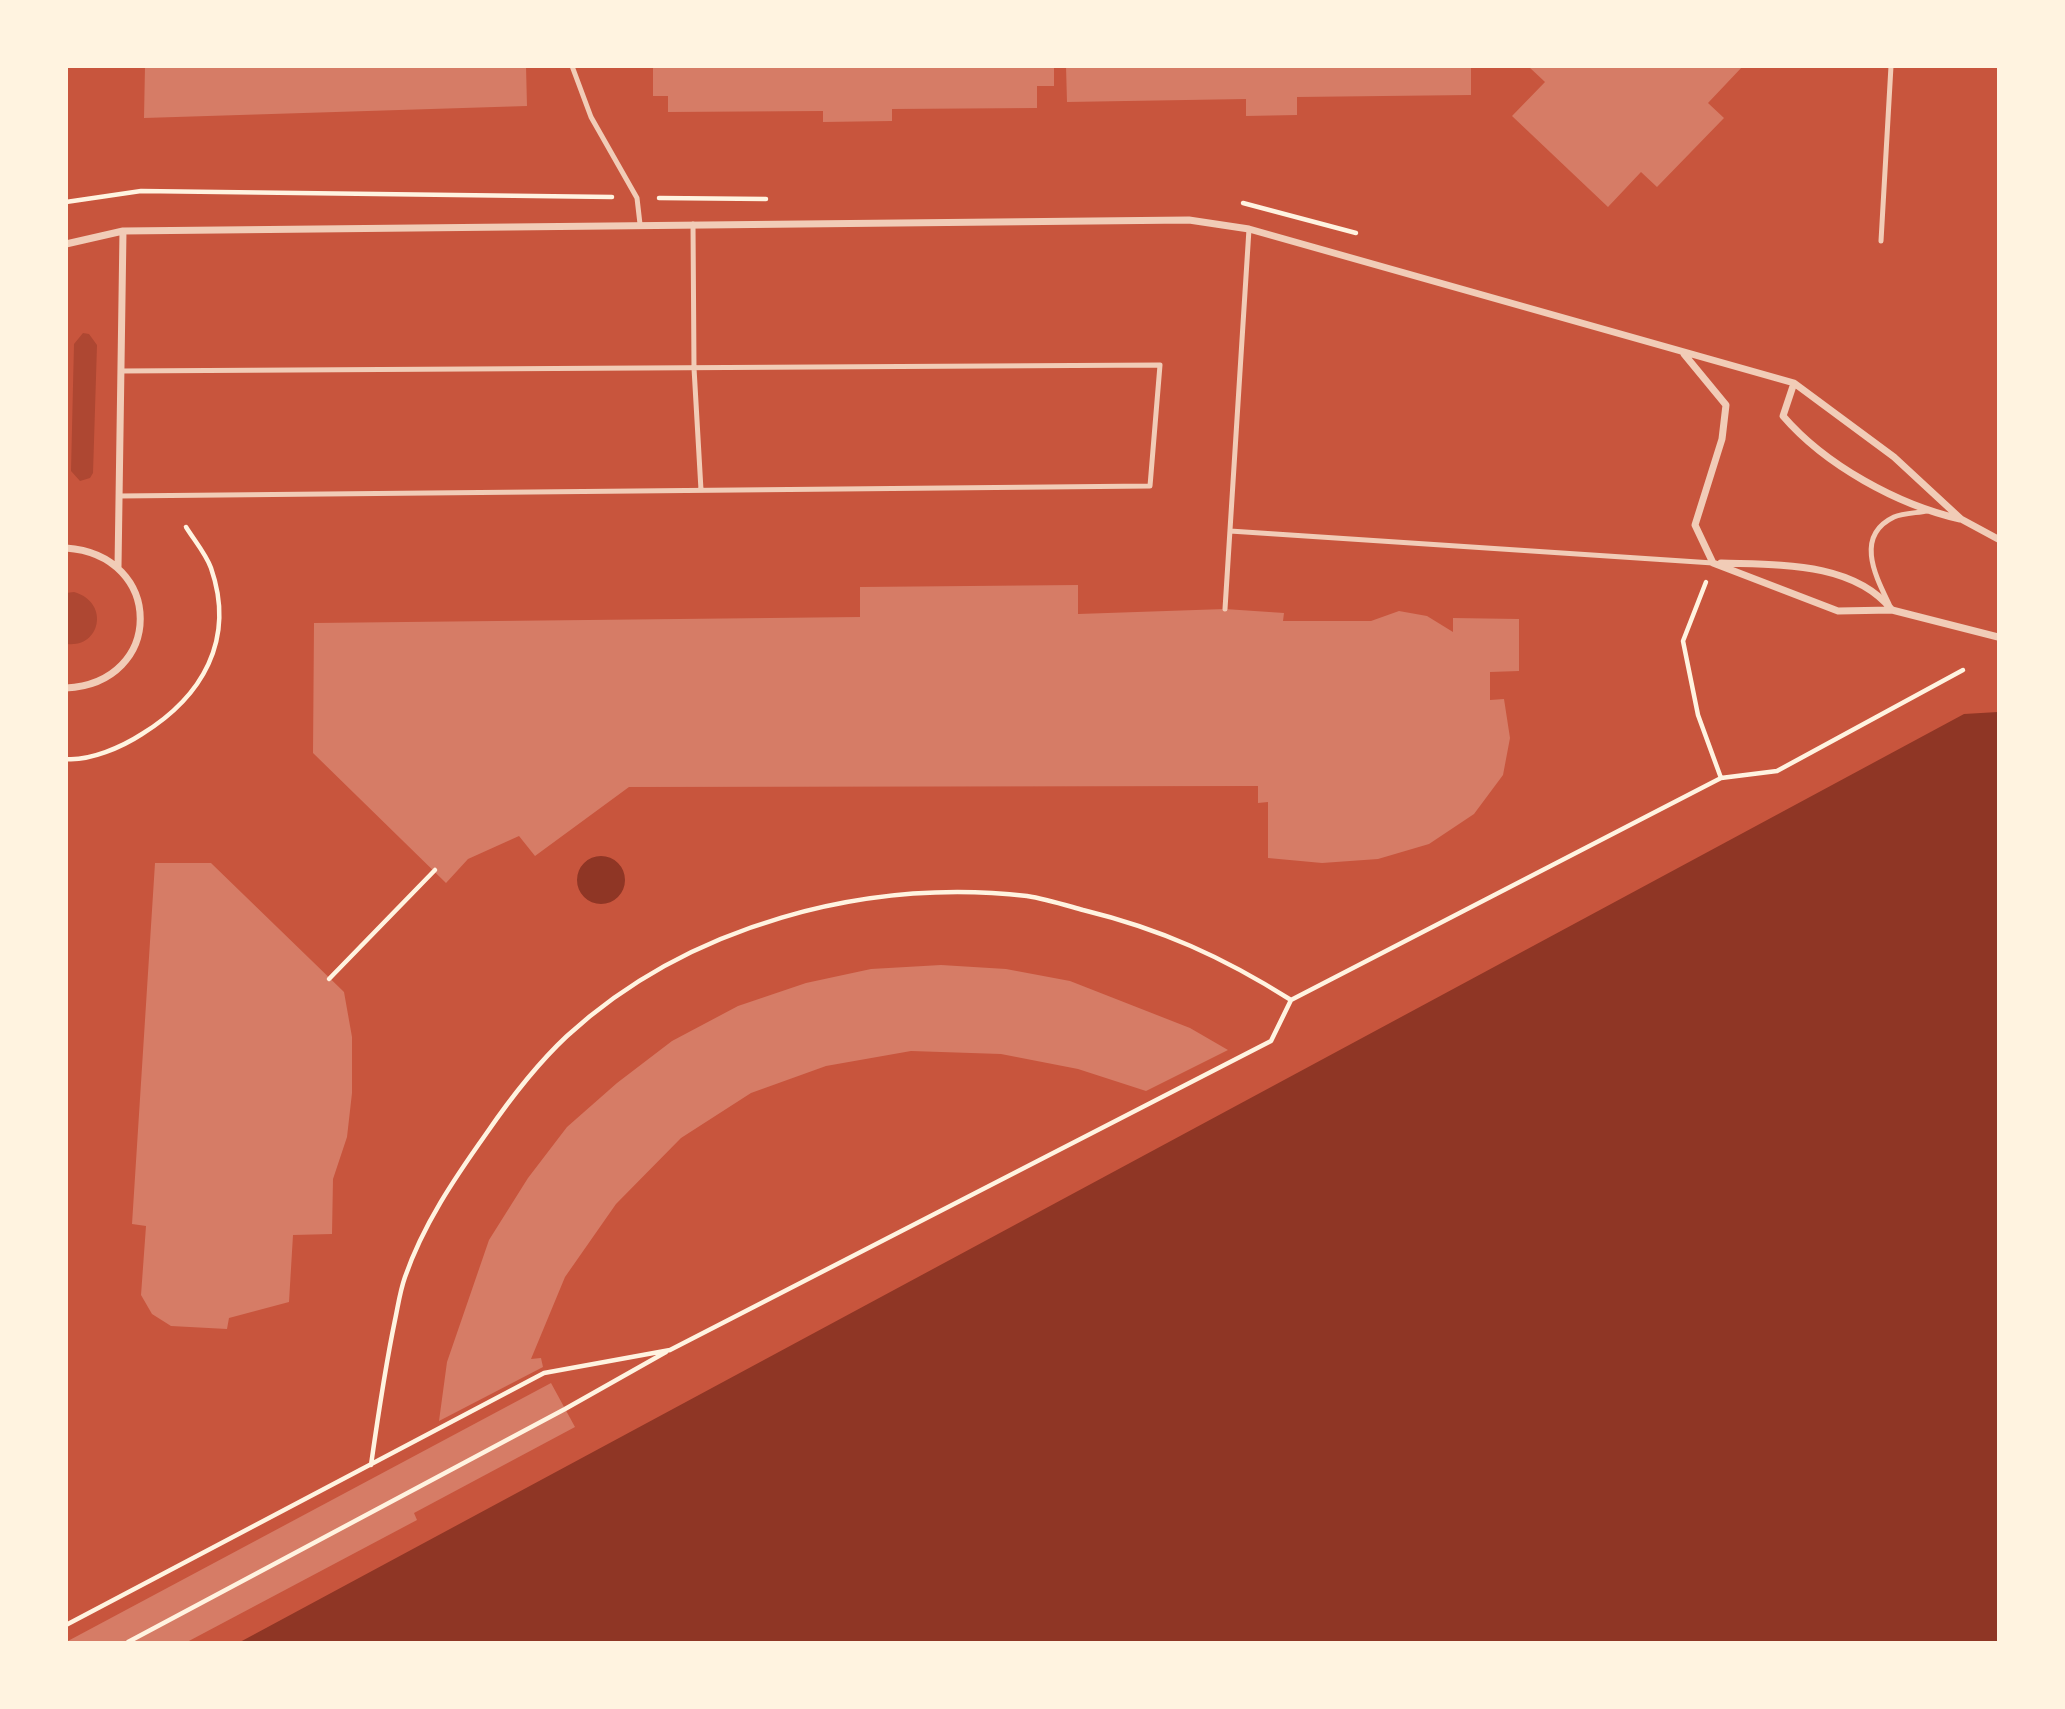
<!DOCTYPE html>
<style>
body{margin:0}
#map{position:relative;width:2065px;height:1709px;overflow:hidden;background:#c8553d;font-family:"Titillium Web",sans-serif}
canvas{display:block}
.frame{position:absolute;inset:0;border:68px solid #fff3e0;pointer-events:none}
</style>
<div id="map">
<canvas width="2065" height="1709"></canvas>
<div class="frame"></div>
</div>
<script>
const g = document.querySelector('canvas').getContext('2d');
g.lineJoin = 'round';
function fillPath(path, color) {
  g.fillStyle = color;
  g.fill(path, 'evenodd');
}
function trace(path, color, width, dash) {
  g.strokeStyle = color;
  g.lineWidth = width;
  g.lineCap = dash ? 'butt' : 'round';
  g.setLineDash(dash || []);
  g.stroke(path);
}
fillPath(new Path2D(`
 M83 333 89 334 97 345 93 473 90 478 80 481 71 471 74 344Z
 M74 592C110 602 101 648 67 644L66 593Z`), '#ae4732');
fillPath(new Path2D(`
 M1998 712V1642H240L1964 714Z
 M577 880a24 24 0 1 1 48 0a24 24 0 1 1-48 0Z`), '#8f3625');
fillPath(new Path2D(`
 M145 66H526L527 106 144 118Z
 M653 66H1054V86H1037V108L892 109V121L823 122V111L668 112V96H653Z
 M1066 66H1471V95L1297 97V115L1246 116V99L1067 102Z
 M1528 66H1743L1708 103 1724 118 1657 187 1641 172 1608 207 1512 116 1545 82Z
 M1078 585V614L1225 609 1284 613 1283 621H1371L1399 611 1427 616 1453 632V618L1519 619V671L1490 672V700L1504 699 1510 738 1503 775 1474 814 1429 844 1378 859 1322 863 1268 858V802L1258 803V786L629 787 535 856 519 836 468 859 446 883 313 753 314 623 860 617V587Z
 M155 863H211L344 992 352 1037V1093L347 1137 333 1179 332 1234 293 1235 289 1302 229 1318 227 1329 171 1326 152 1314 141 1295 146 1226 132 1224Z
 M941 965 1006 969 1070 981 1190 1028 1228 1050 1146 1091 1078 1069 1001 1054 911 1051 826 1066 751 1093 681 1138 616 1204 565 1277 531 1359 541 1358 543 1367 439 1421 447 1362 489 1240 528 1178 567 1127 617 1083 672 1041 738 1006 806 983 871 969Z
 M551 1383 575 1427 414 1513 417 1520 187 1642H66Z`), '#d67c66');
trace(new Path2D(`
 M659 198 766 199
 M66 202 141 191 612 197
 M1243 203 1356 233
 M1706 582 1683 641 1698 715 1721 778
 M66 759C90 761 122 747 142 734 202 697 236 640 211 568 206 554 194 540 186 527
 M329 979 435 870
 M371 1465C378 1416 385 1368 395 1320 398 1306 400 1291 405 1277 423 1225 454 1179 486 1134 510 1099 536 1065 567 1036 688 925 865 878 1027 896 1046 899 1065 905 1083 910 1161 929 1223 957 1291 1000L1721 778 1777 771 1963 670
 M66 1625 544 1373 670 1350 1271 1041 1291 1000
 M128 1642 565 1409 666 1352`), '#fff3e0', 4.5);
trace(new Path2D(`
 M572 66 591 117 637 198 640 224
 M693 224 694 368 701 490
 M1881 241 1891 66
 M119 496 1150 486 1160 365 121 371
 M1230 531 1713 563
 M1889 604C1876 577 1854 536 1894 517 1903 513 1917 513 1927 511
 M1225 609 1249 229`), '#f1ccb7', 5);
trace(new Path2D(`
 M66 244 123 231 1189 220 1249 229 1794 383 1894 457 1961 519 1998 539
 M1684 354 1726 405 1722 439 1695 525 1713 563 1838 611 1892 610 1998 637
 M1794 383 1783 416C1825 465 1898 505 1960 519
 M66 548C165 555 165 683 66 688
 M1721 563C1777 565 1853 561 1892 610
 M118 567 123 231`), '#f1ccb7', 7);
</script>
